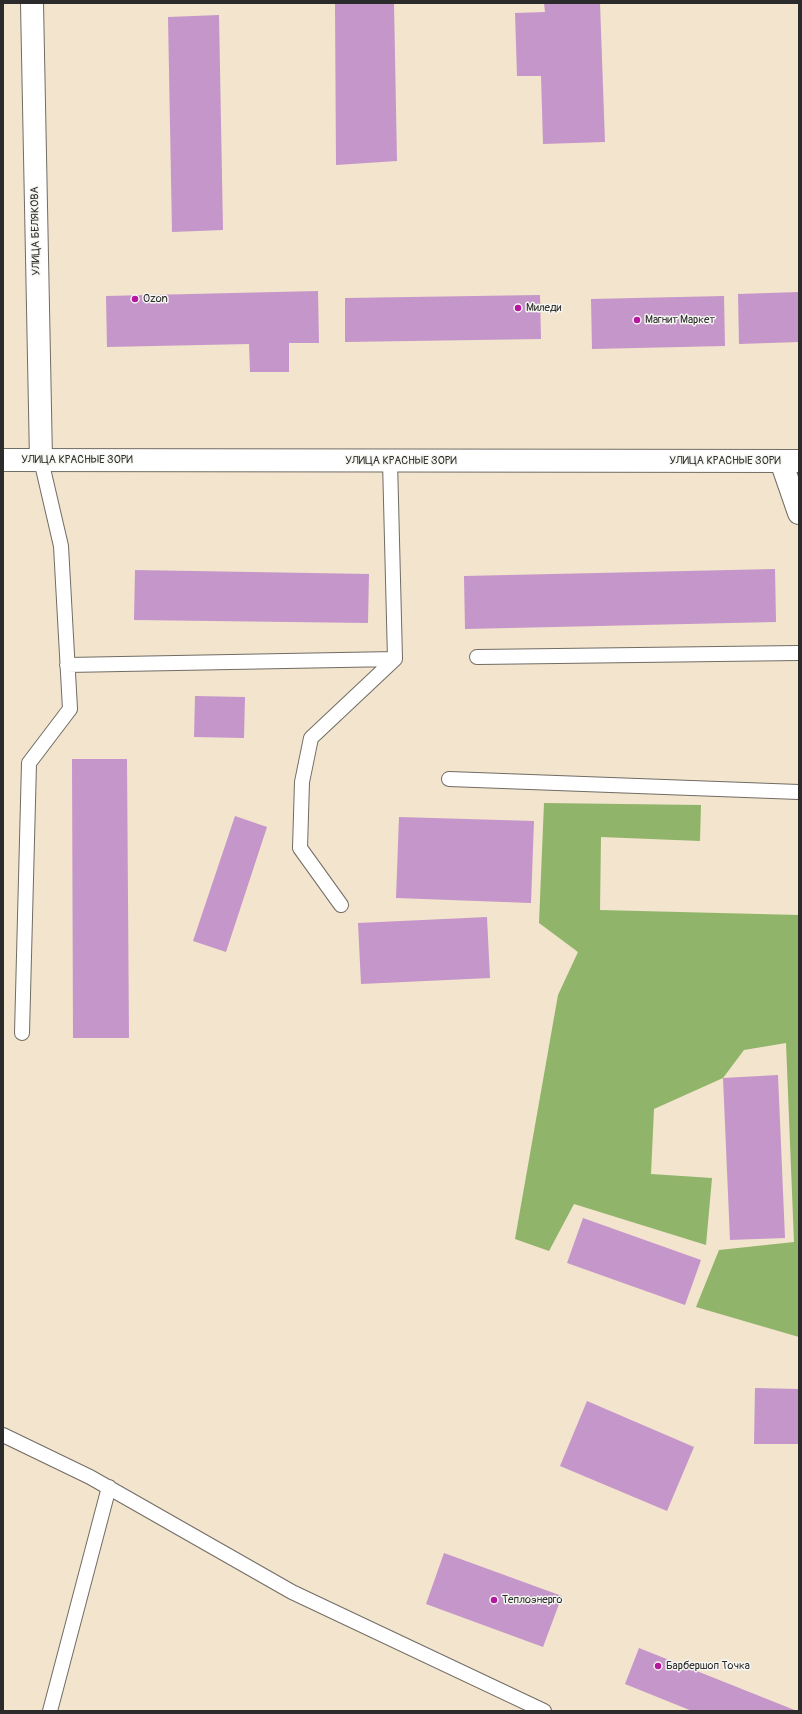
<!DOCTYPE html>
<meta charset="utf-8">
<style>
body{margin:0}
#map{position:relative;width:802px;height:1714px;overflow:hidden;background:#f2e4cd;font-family:Pangolin,sans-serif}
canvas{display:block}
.frame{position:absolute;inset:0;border:4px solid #2b2b2b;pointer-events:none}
</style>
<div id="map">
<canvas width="802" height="1714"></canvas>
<div class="frame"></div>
</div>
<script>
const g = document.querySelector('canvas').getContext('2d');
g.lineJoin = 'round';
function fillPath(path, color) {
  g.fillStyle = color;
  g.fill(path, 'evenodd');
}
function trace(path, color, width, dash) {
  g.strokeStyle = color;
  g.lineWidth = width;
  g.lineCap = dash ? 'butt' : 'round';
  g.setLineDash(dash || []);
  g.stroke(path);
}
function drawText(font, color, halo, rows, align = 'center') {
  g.font = font + ' Pangolin,sans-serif';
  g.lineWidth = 3;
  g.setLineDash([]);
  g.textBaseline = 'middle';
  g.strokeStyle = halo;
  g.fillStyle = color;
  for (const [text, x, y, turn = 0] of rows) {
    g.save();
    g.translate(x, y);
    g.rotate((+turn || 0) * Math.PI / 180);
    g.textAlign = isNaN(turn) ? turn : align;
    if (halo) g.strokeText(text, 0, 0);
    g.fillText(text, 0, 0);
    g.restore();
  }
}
fillPath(new Path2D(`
 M544 803 701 805 700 841 601 837 600 910 799 915V1337L696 1307 719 1250 794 1242 786 1043 744 1050 723 1078 654 1109 651 1174 712 1178 706 1245 574 1204 549 1251 515 1239 558 995 578 952 539 923Z`), '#90b469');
fillPath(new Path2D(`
 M335 3H394L397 161 336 165Z
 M544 3H600L605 142 543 144 541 76H517L515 13 545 12Z
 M219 15 223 230 172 232 168 17Z
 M318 291 319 343H289V372H250L249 344 107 347 106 296Z
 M799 292V342L739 344 738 294Z
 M540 295 541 339 345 342V298Z
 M724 296 725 346 592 349 591 299Z
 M775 569 776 622 465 629 464 576Z
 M135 570 369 574 368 623 134 620Z
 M195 696 245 697 244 738 194 737Z
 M72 759H127L129 1038H73Z
 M235 816 267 827 226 952 193 941Z
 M399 817 534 821 531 903 396 898Z
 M487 917 490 978 361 984 358 923Z
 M778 1075 785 1238 730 1240 723 1078Z
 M583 1218 701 1260 685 1305 567 1263Z
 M755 1388 799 1389V1444H754Z
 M587 1401 694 1447 667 1511 560 1466Z
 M444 1553 562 1596 543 1647 426 1604Z
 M639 1648 797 1711H692L625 1684Z`), '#c596ca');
const service = new Path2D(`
 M477 657 799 653
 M67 665 395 659 390 461
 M449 779 799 792
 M341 905 300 848 302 782 311 738 395 659
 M22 1033 29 763 70 709 61 546 41 460
 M3 1435 90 1477 292 1592 544 1711
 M50 1711 109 1487`);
const minor = new Path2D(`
 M32 3 41 460
 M781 461 799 513`);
const secondary = new Path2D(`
 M3 460 799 461`);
trace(service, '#716c64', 16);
trace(minor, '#716c64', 24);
trace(secondary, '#716c64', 24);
trace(service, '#fff', 14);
trace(minor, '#fff', 22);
trace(secondary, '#fff', 22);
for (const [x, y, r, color] of [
 [135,299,4,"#b5179e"],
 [518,308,4,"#b5179e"],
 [637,320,4,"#b5179e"],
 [494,1600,4,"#b5179e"],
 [658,1666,4,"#b5179e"]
]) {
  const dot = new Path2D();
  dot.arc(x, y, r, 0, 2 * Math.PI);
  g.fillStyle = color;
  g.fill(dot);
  trace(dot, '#f6f6f2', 1.5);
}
drawText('11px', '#2b2b2b', '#f6f6f2', [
 ["УЛИЦА БЕЛЯКОВА",36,231,-91],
 ["УЛИЦА КРАСНЫЕ ЗОРИ",77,460],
 ["УЛИЦА КРАСНЫЕ ЗОРИ",401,461],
 ["УЛИЦА КРАСНЫЕ ЗОРИ",725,461]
]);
drawText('11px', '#2b2b2b', '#f6f6f2', [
 ["Ozon",143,299],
 ["Миледи",526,308],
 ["Магнит Маркет",645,320],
 ["Теплоэнерго",502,1600],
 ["Барбершоп Точка",666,1666]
], 'left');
</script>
